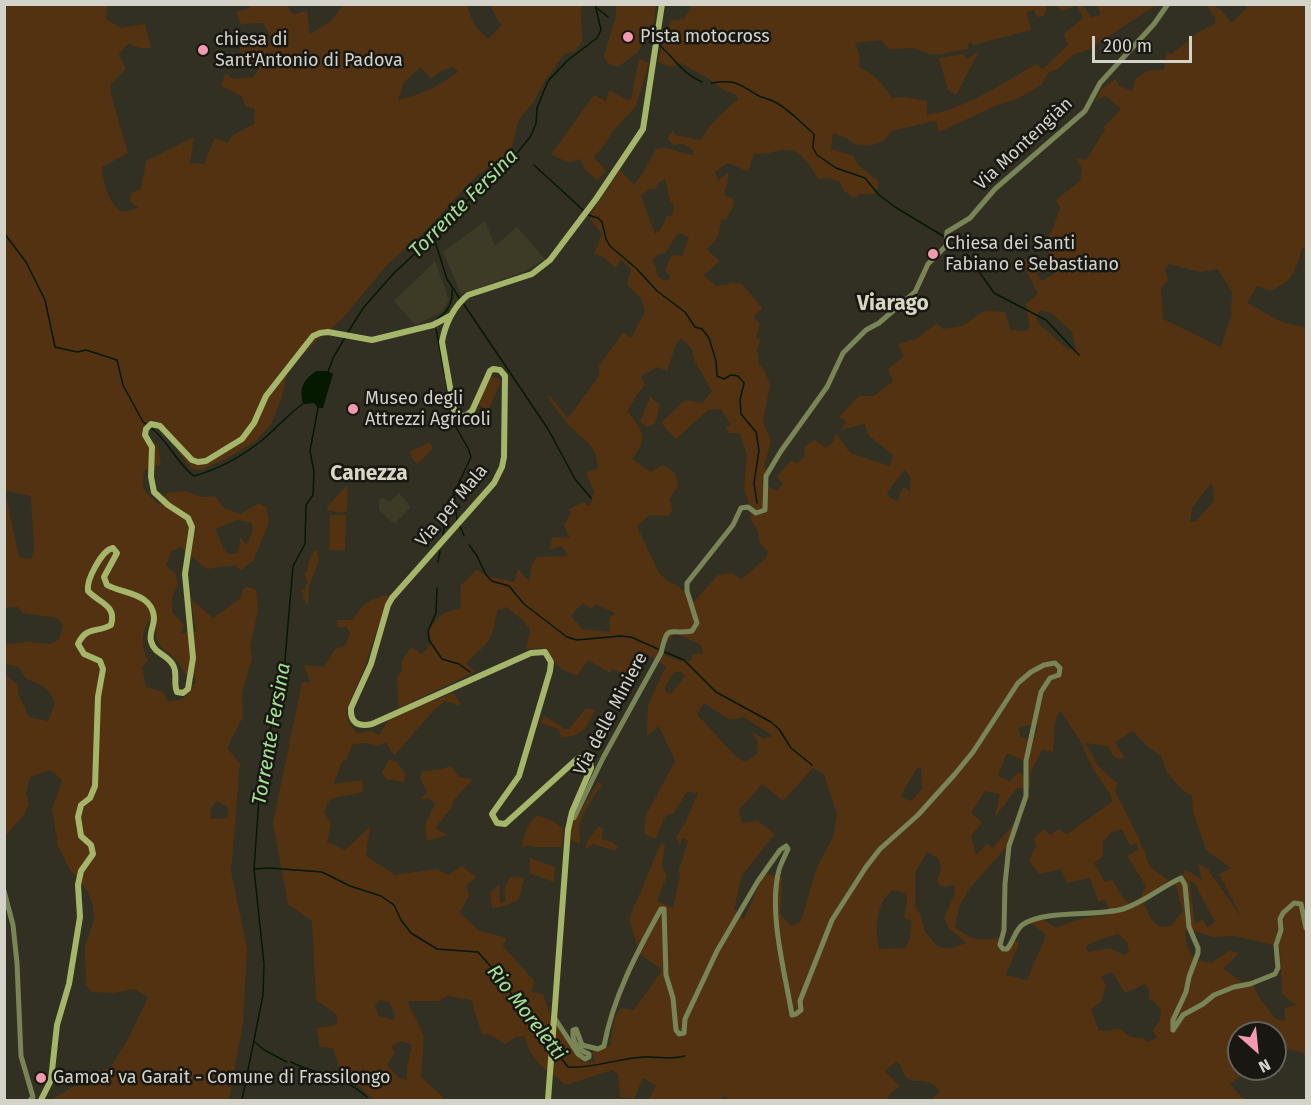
<!DOCTYPE html>
<meta charset="utf-8">
<style>
body{margin:0}
#map{position:relative;width:1311px;height:1105px;overflow:hidden;background:#323022;font-family:"Fira Sans",sans-serif}
canvas{display:block}
.frame{position:absolute;inset:0;border:6px solid #d4d3ca;pointer-events:none}
.north{position:absolute;left:1227px;top:1021px;width:60px;height:60px;box-sizing:border-box;background:#181711;border:2px solid #63625b;border-radius:50%;rotate:153deg;font-size:16px;font-weight:700;line-height:24px;text-align:center;color:#d4d3ca}
.north::after{content:'';display:block;margin:auto;width:21px;height:27px;background:#f29ab0;clip-path:polygon(50% 0,100% 100%,50% 72%,0 100%)}
.scale{position:absolute;left:1092px;top:36px;width:100px;height:27px;box-sizing:border-box;border:3px solid #d4d3ca;border-top:0;padding-left:8px;font-size:18px;line-height:21px;white-space:nowrap;color:#d4d3ca;-webkit-text-stroke:4px #181711;paint-order:stroke}
</style>
<div id="map">
<canvas width="1311" height="1105"></canvas>
<div class="frame"></div>
<div class="north">N</div>
<div class="scale">200 m</div>
</div>
<script>
const g = document.querySelector('canvas').getContext('2d');
g.lineJoin = 'round';
function fillPath(path, color) {
  g.fillStyle = color;
  g.fill(path, 'evenodd');
}
function trace(path, color, width, dash) {
  g.strokeStyle = color;
  g.lineWidth = width;
  g.lineCap = dash ? 'butt' : 'round';
  g.setLineDash(dash || []);
  g.stroke(path);
}
function drawText(font, color, halo, rows, align = 'center') {
  g.font = font + ' "Fira Sans",sans-serif';
  g.lineWidth = 5;
  g.setLineDash([]);
  g.textBaseline = 'middle';
  g.strokeStyle = halo;
  g.fillStyle = color;
  for (const [text, x, y, turn = 0] of rows) {
    g.save();
    g.translate(x, y);
    g.rotate((+turn || 0) * Math.PI / 180);
    g.textAlign = isNaN(turn) ? turn : align;
    if (halo) g.strokeText(text, 0, 0);
    g.fillText(text, 0, 0);
    g.restore();
  }
}
fillPath(new Path2D(`
 M485 221 495 246 517 227 545 259 523 272 461 294 443 252Z
 M435 261 449 300 442 312 415 325 394 301Z
 M399 493 411 507 394 524 379 510V499L383 498 390 502Z`), '#3d3a25');
fillPath(new Path2D(`
 M5 5H107L106 19 121 28 145 24 151 48H140L128 44 119 54 126 69 111 84V95L128 153 102 167C104 185 107 202 122 212L139 208 130 202 131 193 141 189 146 161 194 137 190 163 204 164 215 138 227 143 233 135 254 124 255 109 245 106 242 96 221 86 225 73 233 79 254 77 261 65 239 62 241 41 272 38 263 23 241 24 236 12 250 8V5H288L289 10 294 14 307 11 310 34 331 21 343 5H467C471 21 476 28 488 39L502 25 498 21 491 6 486 5H581L582 41 576 51 564 54 544 82 533 103 519 119 510 153 476 176 424 232 387 265 342 319 315 342 288 371 282 397 271 424 257 440 229 457 202 470 192 469 180 454 171 434 152 419 141 432 158 446 161 465 144 470 143 489 159 505 166 493 185 491 201 497 215 496 224 508 240 514 259 503 266 507 269 521 254 560 241 570 235 565 207 569 180 547 171 552 166 566 175 573 178 584 172 596V612L184 625 181 633 196 632 191 599 213 618 241 598 243 589 247 587 256 590 258 611 250 646 252 658 242 693 243 717 227 748 240 764 231 871 247 949 243 1023 229 1100H51L95 1073 111 1067 129 1037 148 997 134 989 113 993 92 992 86 985 85 946 94 920 93 905 88 892 70 870 58 846 52 809 62 781 55 773 49 770 30 777 26 793 29 804 23 816 5 836 4 667 7 676 17 684 19 696 29 717 48 721 55 703C49 687 41 684 26 679L19 667 5 664V644C13 644 22 642 30 642 50 643 58 650 63 625L57 618 23 613 18 607 5 608ZM421 67 431 79C438 72 444 69 454 67L458 72C442 85 418 96 398 100L404 82ZM5 491 31 496 34 550 31 559 19 557ZM237 520 252 523 253 529 249 542 246 544 240 537 239 551 233 554 226 553 215 529ZM156 618C151 656 172 645 185 674L196 678C191 695 186 699 169 702L163 692 146 687 142 667 148 661C141 646 141 637 148 622ZM217 801 228 807V818L210 819 211 808Z
 M616 5H656L654 22 638 52 618 67 608 64 604 56 616 16Z
 M692 5H1051L1047 6 1044 16 1037 17 1034 10 1027 12 1031 30 974 45 969 42 968 49 940 54H930L913 48 889 49 881 40 855 43 860 57 859 67C874 74 883 84 892 98L905 97 927 101V115C967 108 1000 85 1036 64L1043 69 1068 45 1064 34 1083 18 1077 5 1062 11 1055 5H1083L1091 17 1101 15 1097 5H1156L1088 50 1074 54 1059 68 1048 73 1041 85 1017 99 1000 104 939 132 935 121 892 131 883 141 870 146 856 145 848 139 833 133 831 149 854 156 858 165 879 182 875 194H859L854 198 844 191 840 182 829 178 818 179C809 163 799 145 777 151 769 153 762 155 754 153L748 171 727 163 715 172 718 181 727 173 729 175 724 195 733 198 734 204 726 220 721 219C721 232 716 241 707 250L720 261 704 275 715 286 728 285 730 282 742 284 762 308 754 317 760 325 756 338 761 339 757 350 759 363 764 370 770 385 763 421 771 442 764 465 766 470 762 483 777 491 783 483 777 477 791 460 797 464 805 456 804 447 815 440 826 448 833 442 836 433 850 453 890 466 893 455 868 435 865 424 840 430 847 422 839 417 859 396H874L893 381 888 369 904 356 898 344 916 339 937 323 943 329 962 326 984 311 1005 312 1010 330 1026 331 1030 328 1026 304 1038 294 1022 262 1027 258 1041 281 1054 274 1045 243 1053 228 1060 208 1056 200 1080 181 1082 169 1076 158 1086 160 1105 130 1104 127 1121 109 1105 95 1096 101 1101 89 1116 79 1119 86 1132 91 1136 78 1147 71 1164 69 1167 53 1172 54 1197 33 1215 24V18L1207 5C1220 5 1224 13 1231 23L1247 8V5H1306V248H1302C1295 273 1294 280 1270 291L1257 286 1247 303 1282 322 1306 328V927L1303 908 1298 902C1278 905 1279 929 1276 945H1274L1234 936 1213 937 1191 930 1188 918 1185 885 1181 877 1179 878 1186 870 1202 880 1198 864 1207 868 1241 917 1219 874 1231 868 1206 850 1193 812 1192 796 1181 789 1167 772 1161 756 1147 746 1133 731 1115 742 1125 758 1118 759 1112 754 1108 746 1085 743 1098 766 1118 784 1115 791 1140 841 1150 867 1168 880C1152 898 1132 907 1109 911L1106 900 1098 901 1090 878 1067 883 1061 869 1039 874 1029 861 1036 846 1034 838 1044 829 1050 835 1058 829 1067 834 1113 801 1110 794 1093 769 1081 742 1061 712 1058 713 1055 724 1053 752 1042 750 1030 773V788H1027V762L1032 739H1034L1038 725 1035 724C1039 705 1039 683 1059 675L1060 668 1055 662 1044 664 1031 671 1017 683 972 751 954 774 917 815 880 849 866 867 832 920 799 1000 800 1010 793 1014C783 970 771 921 779 876H782L780 914 791 926 801 921 817 867 833 837 837 814 824 774 813 768 783 801 762 784 739 810 742 823 758 821 775 834 742 875 734 909 739 914C719 945 686 997 684 1032L679 1033 677 1030 673 998 667 975 665 938 666 910 665 908H660L639 951 629 919 661 843 665 845 662 865 667 876 657 901 673 908 680 877 679 870 688 841 682 838 680 845 676 837 685 823 698 793 687 792 674 813 666 815 655 839 644 834 646 815 675 761 659 726 647 736 648 705 666 666 646 654 630 678 613 669 610 673 588 660 577 676 561 669 542 648 526 649 530 631 524 621 506 607 497 611C493 641 487 644 466 663L475 672 399 708 397 678 402 671V661L411 647 422 654 431 644 429 631C438 616 443 611 460 609L461 585 476 570 488 576 514 582 518 569 529 581 532 564 537 557 568 556 562 546 549 549 553 537 570 538 564 525 572 511H566L583 502 590 506 594 492 586 472 598 468C597 450 590 444 577 433 565 422 554 408 547 395L551 397 568 418 597 379 599 374V366L623 332 631 338 645 312 641 298 627 285 631 269 621 260 615 268 604 257 594 254 602 234 591 220V213L620 170 634 185 643 173 656 149C670 145 681 155 694 155L693 150 683 144 674 145 667 139 673 130 675 135 701 140C709 123 724 111 739 99L735 94C722 91 717 85 706 77 698 71 689 70 682 63L671 67 658 62 664 36 672 20 684 19ZM665 179 670 201 674 207 671 216H667L660 230 655 234 641 195 650 189 655 190 659 182ZM678 233 689 237 682 256 672 255 665 270 669 274 670 279 664 281 657 275 656 267 652 261 656 255 665 253ZM1169 264 1199 272 1218 269 1232 292 1231 316 1221 347 1163 319 1161 288 1169 279 1165 270ZM1040 310 1051 313 1072 332 1076 348 1069 350 1041 326 1036 318ZM681 338 692 349 695 362 712 391 703 403 685 400 661 423 676 439 708 410 721 409 731 425 726 428 729 433H740L747 455 744 490 750 505 751 520 758 531 760 543 768 552 766 558 742 579 731 573 718 575 690 606 685 593 678 586 669 582 659 573 637 526 649 515 668 516 673 510 669 499 678 486 675 473 663 465 651 472 632 459C649 438 642 429 627 411 634 403 636 392 645 386L641 376 658 367 667 371 676 344ZM904 470C915 479 908 482 911 492L903 487 899 495V501L890 498 887 493ZM1210 484 1213 485 1214 501 1196 521 1190 522 1192 508ZM583 603 592 609 595 604 615 613 610 618 609 632 582 629 571 615ZM673 635H680L701 645 703 654H693L691 661H680L658 652 660 644 667 643ZM674 672H681L685 676 671 694 665 692V687ZM704 703 730 720 744 717 773 736 764 739 752 732 758 743 757 754 745 762 735 756 697 714ZM921 767 922 789 911 801 900 797 917 768ZM1122 829 1130 846 1136 843 1138 850 1127 856 1146 886 1141 897 1130 904 1121 895 1112 879 1105 882 1094 863 1103 856V842L1112 832ZM1189 880 1195 884 1215 922 1207 927 1202 919 1195 924Z
 M979 51 956 95 948 90 939 58 964 54 967 59Z
 M639 59 649 63 636 106 613 131 606 143 594 157 606 171 597 180 585 170 580 159 569 163 551 154 594 95 606 101 609 90 625 99 631 100Z
 M490 375 501 381 488 411 478 404Z
 M650 397 660 405 655 424 647 427 640 422Z
 M430 442 433 449 417 464 411 457 412 456 409 452Z
 M345 487H348L347 511 341 513 328 510 327 507Z
 M330 515H346L345 550H329Z
 M317 550 319 561 310 583 308 606 303 598 304 593 301 592V590H305V584H308L304 573 307 572 309 562 314 551Z
 M388 595 386 608 374 638 367 661 346 712 349 723 357 733 371 731 379 735 390 718 452 693 455 694 461 706 445 701 433 711 395 755 391 751 386 742 379 746 366 743 353 744 346 760 342 761 334 784 362 780 363 792 330 799 324 812 331 824 327 842 345 850 370 827 366 856 395 875 437 869 448 875 462 866 476 877 466 886 469 895 460 913 478 930 507 938 503 946 535 982 531 992 543 994 551 1018 582 1062H595L592 1052 610 1046 615 1017 621 1008 634 1010 662 970 639 953 664 909V938L676 1030 685 1033C687 997 722 948 739 915L744 919 764 874 778 876 775 900 792 1015 801 1010 800 1001 833 920 881 849 955 774 1018 684 1031 672 1054 663 1059 668 1058 674C1038 682 1038 705 1034 724L1018 728 1021 737 1031 739 1025 761 1007 753 998 776 1010 781 1018 772 1026 776 1027 788H1017L995 817 1000 794 985 791 971 813 982 822 971 836 976 855 987 844 993 848 1016 821 1009 844 969 889 959 907 955 927C974 942 978 941 1002 937L1003 950 1013 940 1019 943 1006 975 1027 980 1046 935 1030 922 1042 919 1056 928C1073 920 1090 916 1109 915V912L1122 909 1156 893 1144 904 1151 919 1160 927 1171 926 1183 911 1175 882 1183 880 1190 930 1185 931 1186 943 1194 960 1172 1030C1194 1001 1220 994 1253 984L1258 996 1276 1019 1285 1021V1008L1296 1005 1282 994 1280 951 1278 950 1284 913 1298 903 1306 929V1057L1302 1052 1275 1047V1033H1239V1069H1245L1242 1075 1230 1084 1240 1096 1248 1100H930L940 1092C927 1070 906 1094 901 1065L896 1062 886 1070V1073L900 1086 891 1093 886 1100H730L729 1098 723 1097 720 1100H648L656 1086 643 1078 634 1099 620 1097 618 1074 612 1070 566 1085 539 1064 530 1051 524 1036 516 1037 505 1044 490 1035 482 1034 471 1000 447 996 438 1001H407L424 1036 421 1077 446 1100H374L354 1081 341 1074 333 1048 320 1047 317 1028 337 1025V1015L316 1000 312 921 288 904 273 823 302 682H310L304 665 324 667 336 648 344 647 350 634 347 627H337V620H353C364 602 368 600 388 595ZM927 852 938 858 941 869 937 882 943 887 954 885 955 893 944 918 950 929 966 943 952 948 938 947 925 932 920 914 915 907V873ZM894 890 906 893 907 903 904 918 912 921 910 937 906 948 880 949C874 934 876 898 894 890ZM1118 934 1127 942 1129 952 1124 955 1110 948 1088 952 1086 946C1096 939 1107 938 1118 934ZM1112 972 1125 993 1145 984 1149 990V999L1154 1001 1161 1010 1160 1020 1153 1031 1157 1038 1146 1042 1144 1038 1130 1037 1120 1029 1099 1031 1091 1009 1102 1001 1106 985 1101 977ZM379 1000 389 1002 395 1014 394 1020 379 1016 375 1006ZM401 1041 412 1045 407 1066V1080L400 1079 387 1065 395 1053 391 1046Z
 M586 708 595 710C586 728 583 737 561 737L559 729 540 723 544 716 560 725 563 729H569Z
 M389 759 397 762 405 773 404 782 386 779 382 773Z
 M451 766 459 777 473 779 454 800 451 808 435 828 447 835 427 841 425 825 435 804 429 798 421 799 427 792 420 779 422 771 437 770Z
 M598 782 602 784C591 802 574 820 581 842L578 844 571 839V827Z
 M537 815 553 821 563 828 562 847H534L528 845 522 848C524 835 527 824 537 815Z
 M598 827 603 828 602 839 612 842 618 847 615 851 593 844 586 849V843Z
 M530 858 555 867 554 882 529 873Z
 M510 877 524 878 519 900 504 906 492 908 490 893 499 884 500 903 506 901 504 890Z
 M1230 950 1238 954 1223 969 1242 982 1252 981C1229 988 1189 1005 1177 1025L1173 1020 1196 960 1212 963Z`), '#533212');
fillPath(new Path2D(`
 M316 371H328L333 374 323 408H318L314 403 303 404C299 387 303 381 316 371Z`), '#051901');
trace(new Path2D(`
 M597 8 608 17
 M649 42 652 41
 M658 44C675 58 681 73 702 82
 M711 83C738 79 738 84 759 96 764 98 769 99 773 101 788 108 801 123 814 134L813 148 817 155 836 168 865 178 879 195 895 207 943 236
 M534 165 583 210
 M588 215 598 218 602 222 606 239 610 246 637 269 657 291 685 312 695 327 702 329 709 338 716 361 717 376 724 379 731 375 738 376 744 383 740 400 741 414 756 432 759 450 754 483 757 503
 M4 233 26 262 45 300 55 347 77 352 86 350 117 360 123 385 143 422 146 424
 M434 238 447 279 460 299
 M967 254 994 293 1046 320 1079 355
 M463 303 548 429 575 479 591 498
 M437 319C448 312 453 303 452 290
 M436 329 445 376
 M348 332 364 307 394 273 448 223 468 200 492 180 518 152 530 137 536 124 537 108 548 81 568 60 597 38 601 30 595 4
 M328 372 333 358 346 336
 M150 427C168 440 178 465 194 476 219 469 241 457 261 441 276 429 288 414 304 403
 M454 495 457 520
 M460 526 464 536
 M443 534 449 504 471 457 468 448 453 422 446 380
 M469 545 477 556 486 575 492 581 509 586 524 604 567 637 577 640 620 636 631 637 658 649
 M438 562 440 551
 M437 588 436 613 428 631 429 640 442 659 459 664 470 672
 M665 652 684 660 716 692 771 722 779 729 791 748 812 765
 M254 869 270 868 322 872 350 886 381 896 394 905 401 920 411 933 437 949 478 952 500 977 539 1036 549 1045
 M255 1042 264 1050 287 1062
 M555 1050 568 1067C595 1069 620 1057 647 1057 663 1057 668 1060 685 1056
 M291 1062C318 1076 343 1075 367 1097
 M242 1100 263 995 264 964 254 869 261 769 284 671 293 566 305 544 306 505 313 495 314 472 310 451 318 408`), '#051901', 1.5);
trace(new Path2D(`
 M570 818H574L603 758 661 653C668 623 667 635 692 631L697 623 687 591V583L733 525 741 508 748 507 756 513 765 510 766 476 781 451 827 387 843 353 866 330 879 323 915 292 928 264 946 246 947 232 970 218 995 189 1085 111 1100 83 1154 24 1168 4
 M4 891 13 925 17 963 21 1056 33 1097 30 1100
 M554 1017 578 1054 585 1059 589 1057V1054C578 1050 572 1042 573 1030L576 1029 582 1045 598 1049 604 1046C613 997 637 952 661 909H664L666 975 673 998 676 1030 679 1034 684 1033 685 1019 717 951 758 881 780 850 786 846 788 849C785 856 781 863 779 870 768 911 785 973 792 1015L796 1014 801 1010 800 1001 832 920 866 867 880 849 918 815 955 774 973 752 1018 683 1031 672 1044 665 1055 663 1060 668 1059 675 1050 678 1041 692 1026 761V796L1009 846 1005 884 1004 930 1000 945 1003 949H1007C1013 942 1015 931 1022 925 1045 909 1096 917 1123 909 1145 902 1161 887 1181 878L1185 885 1189 927 1198 948V953L1189 977 1186 992 1173 1020V1030
 M1173 1030 1183 1015 1203 1004 1214 995 1234 987 1250 984 1275 974 1278 968 1276 945 1281 930 1280 919 1283 913 1294 903 1301 904 1306 928`), '#7a8557', 5);
trace(new Path2D(`
 M41 1100 51 1080 57 1025 69 984 80 917 78 885 81 871 93 854 91 845 81 836 78 817 81 805 90 798 95 786 98 697 103 669 100 661 84 654 78 644C86 626 97 633 111 625 117 605 99 603 88 591 86 580 102 550 113 548L117 553 104 577 107 585C123 594 153 593 154 618 154 627 149 632 151 641 154 654 167 654 173 665 178 673 173 683 177 692L183 693 188 689 193 658 185 574 192 527 188 518 168 505 154 492 151 477 152 447 145 435 146 429 151 424 160 426 192 460 198 462 206 461 242 439 254 423 266 396 313 336 320 333 328 332 372 340 433 325 450 316
 M548 1100 568 830 572 812 591 768 590 761 581 758 577 759 505 824 497 823 492 814 519 776 550 671 551 662 545 652 531 653 372 724C358 727 350 723 351 708L371 664 388 605 392 598 494 483 502 467 504 457 505 376 500 370 493 369 490 371 472 411 465 416 458 415 454 410 442 342C445 324 454 306 468 295L532 274 550 260 596 199 643 129 662 4`), '#a5b66a', 6);
for (const [x, y, r, color] of [
 [628,37,6,"#f29ab0"],
 [203,50,6,"#f29ab0"],
 [933,254,6,"#f29ab0"],
 [353,409,6,"#f29ab0"],
 [41,1078,6,"#f29ab0"]
]) {
  const dot = new Path2D();
  dot.arc(x, y, r, 0, 2 * Math.PI);
  g.fillStyle = color;
  g.fill(dot);
  trace(dot, '#181711', 2);
}
drawText('18px', '#d4d3ca', '#181711', [
 ["Pista motocross",640,37],
 ["chiesa di",215,40],
 ["Sant'Antonio di Padova",215,61],
 ["Chiesa dei Santi",945,244],
 ["Fabiano e Sebastiano",945,265],
 ["Museo degli",365,399],
 ["Attrezzi Agricoli",365,420],
 ["Gamoa' va Garait - Comune di Frassilongo",53,1078]
], 'left');
drawText('18px', '#d4d3ca', '#181711', [
 ["Via Montengiàn",1024,144,-43],
 ["Via per Mala",452,506,-50],
 ["Via delle Miniere",611,714,-62]
]);
drawText('italic 20px', '#a4e092', '#181711', [
 ["Torrente Fersina",464,204,-45],
 ["Torrente Fersina",272,734,-80],
 ["Rio Moreletti",526,1013,52]
]);
drawText('bold 21px', '#d8d5c4', '#181711', [
 ["Viarago",893,304],
 ["Canezza",369,474]
]);
</script>
